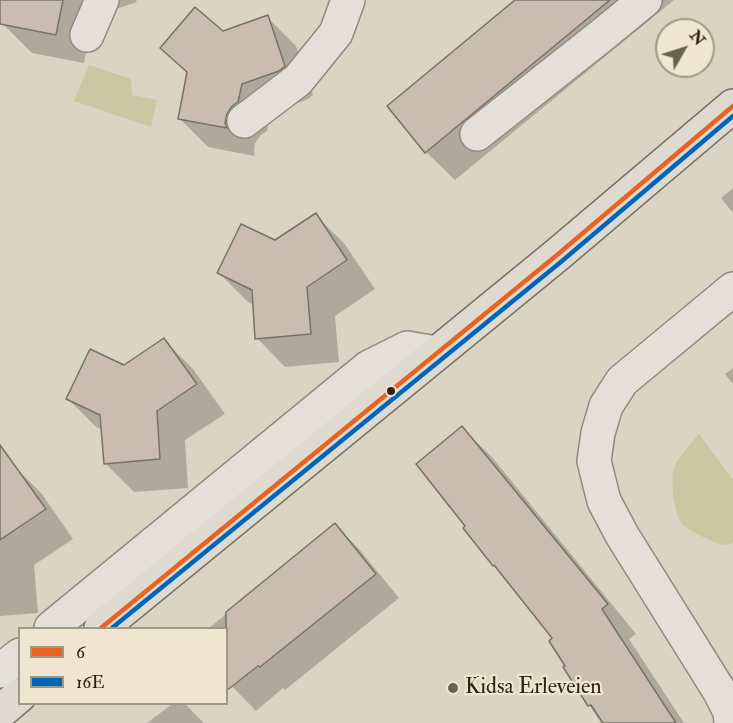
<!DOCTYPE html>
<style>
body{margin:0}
#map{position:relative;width:733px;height:723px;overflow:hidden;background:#dcd4c2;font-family:"IM FELL Double Pica",serif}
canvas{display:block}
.legend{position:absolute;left:18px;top:627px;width:210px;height:78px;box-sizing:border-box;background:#efe5d1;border:2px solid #a29784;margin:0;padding:8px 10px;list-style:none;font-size:18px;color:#2f2211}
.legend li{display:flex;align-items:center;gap:12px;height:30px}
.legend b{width:30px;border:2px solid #a29784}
.north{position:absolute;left:655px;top:18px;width:60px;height:60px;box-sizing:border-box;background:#efe5d1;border:2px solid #a29784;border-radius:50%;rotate:51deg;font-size:16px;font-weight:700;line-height:24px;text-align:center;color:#2f2211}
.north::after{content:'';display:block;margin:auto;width:21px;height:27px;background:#6c604f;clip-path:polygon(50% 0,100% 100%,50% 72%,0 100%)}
</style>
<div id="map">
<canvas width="733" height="723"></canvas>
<ul class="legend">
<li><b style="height:8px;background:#e86221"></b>6</li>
<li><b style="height:8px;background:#0065bd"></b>16E</li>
</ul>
<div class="north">N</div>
</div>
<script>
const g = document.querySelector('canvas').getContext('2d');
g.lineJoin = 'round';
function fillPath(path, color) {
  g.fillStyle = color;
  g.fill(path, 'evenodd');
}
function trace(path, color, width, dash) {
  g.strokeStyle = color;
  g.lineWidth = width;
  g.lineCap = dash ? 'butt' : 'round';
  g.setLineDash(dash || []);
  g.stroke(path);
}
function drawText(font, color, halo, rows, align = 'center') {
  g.font = font + ' "IM FELL Double Pica",serif';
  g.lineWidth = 4.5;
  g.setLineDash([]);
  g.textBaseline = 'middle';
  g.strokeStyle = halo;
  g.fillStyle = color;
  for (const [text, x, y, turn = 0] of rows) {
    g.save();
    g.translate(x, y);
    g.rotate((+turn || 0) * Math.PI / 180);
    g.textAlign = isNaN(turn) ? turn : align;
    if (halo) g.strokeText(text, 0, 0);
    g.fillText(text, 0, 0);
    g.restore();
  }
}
fillPath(new Path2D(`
 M89 65 131 79 132 95 157 100 151 127 74 101Z
 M699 434 733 480V543C731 544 726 545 724 545 716 544 687 530 682 524 674 514 670 480 674 468 678 456 691 444 699 434Z`), '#cbc7a3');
fillPath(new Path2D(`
 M8 0H136L137 2 93 17 84 63 32 53 3 24Z
 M518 0H674L455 180 426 152Z
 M267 17 296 46 313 95 308 99 270 113 267 131 261 135 255 143 254 153 255 156 208 147 179 118 188 74 162 48 222 32Z
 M733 188V213L721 198Z
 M315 215 344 243 375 289 335 316 339 362 285 367 257 338 254 305 248 302 219 273 276 242Z
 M164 340 193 369 225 414 185 440 188 488 134 492 105 463 103 430 96 427 67 398 124 367Z
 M733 368V384L725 374Z
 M462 428 491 456 636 634 629 639 684 723H601L565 668 567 666 554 638 467 526Z
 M13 465 42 494 73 539 34 565 38 613 0 616V474Z
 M335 525 359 549 399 598 285 690 283 688 256 711 226 680V628H209Z
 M172 704H185L204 723H147Z`), '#0003');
const building = new Path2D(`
 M0 0H63L56 35 0 24Z
 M515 0H610L425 153 387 106Z
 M195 7 223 31 268 15 285 66 279 71 242 84 238 102 232 106 227 114 225 123 227 128 178 119 187 72 160 48Z
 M316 213 347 260 307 287 311 334 255 339 252 290 217 273 241 224 275 240Z
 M164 338 197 384 157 411 160 459 104 464 100 415 66 399 90 349 124 365Z
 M462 426 608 604 602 609 676 723H603L591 705 588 706 563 667 565 666 549 641 552 638 494 565 493 566 463 528 465 526 416 464Z
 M0 445 46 509 0 540Z
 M335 523 376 574 260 667 258 666 226 691V612Z`);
fillPath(building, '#cabcaf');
trace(building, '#777266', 1.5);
const minor = new Path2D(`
 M87 35 102 0
 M244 121 298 80 336 33 348 0
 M477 134 601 36 645 0
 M51 628 369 367 407 348 436 353
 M0 671 20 655
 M731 723 730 712 720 692 622 535 604 501 594 461 598 433 606 406 622 381 733 289`);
const major = new Path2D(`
 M101 628 557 255 733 106
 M0 712 20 695`);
trace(minor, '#908a7e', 36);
trace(major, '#777266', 36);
trace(minor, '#e4e0d7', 33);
trace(major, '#dfdad0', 33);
trace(new Path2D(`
 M101 628 557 255 733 106`), '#e86221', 4.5);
trace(new Path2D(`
 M112 628 562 261 733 116`), '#0065bd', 4.5);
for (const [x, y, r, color] of [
 [391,391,5,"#2f2211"],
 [453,688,6,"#6c604f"]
]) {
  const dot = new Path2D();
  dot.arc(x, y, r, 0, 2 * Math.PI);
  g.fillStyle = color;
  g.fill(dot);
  trace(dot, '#efe5d1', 2);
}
drawText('22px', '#2f2211', '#efe5d1', [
 ["Kidsa Erleveien",465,688]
], 'left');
</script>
